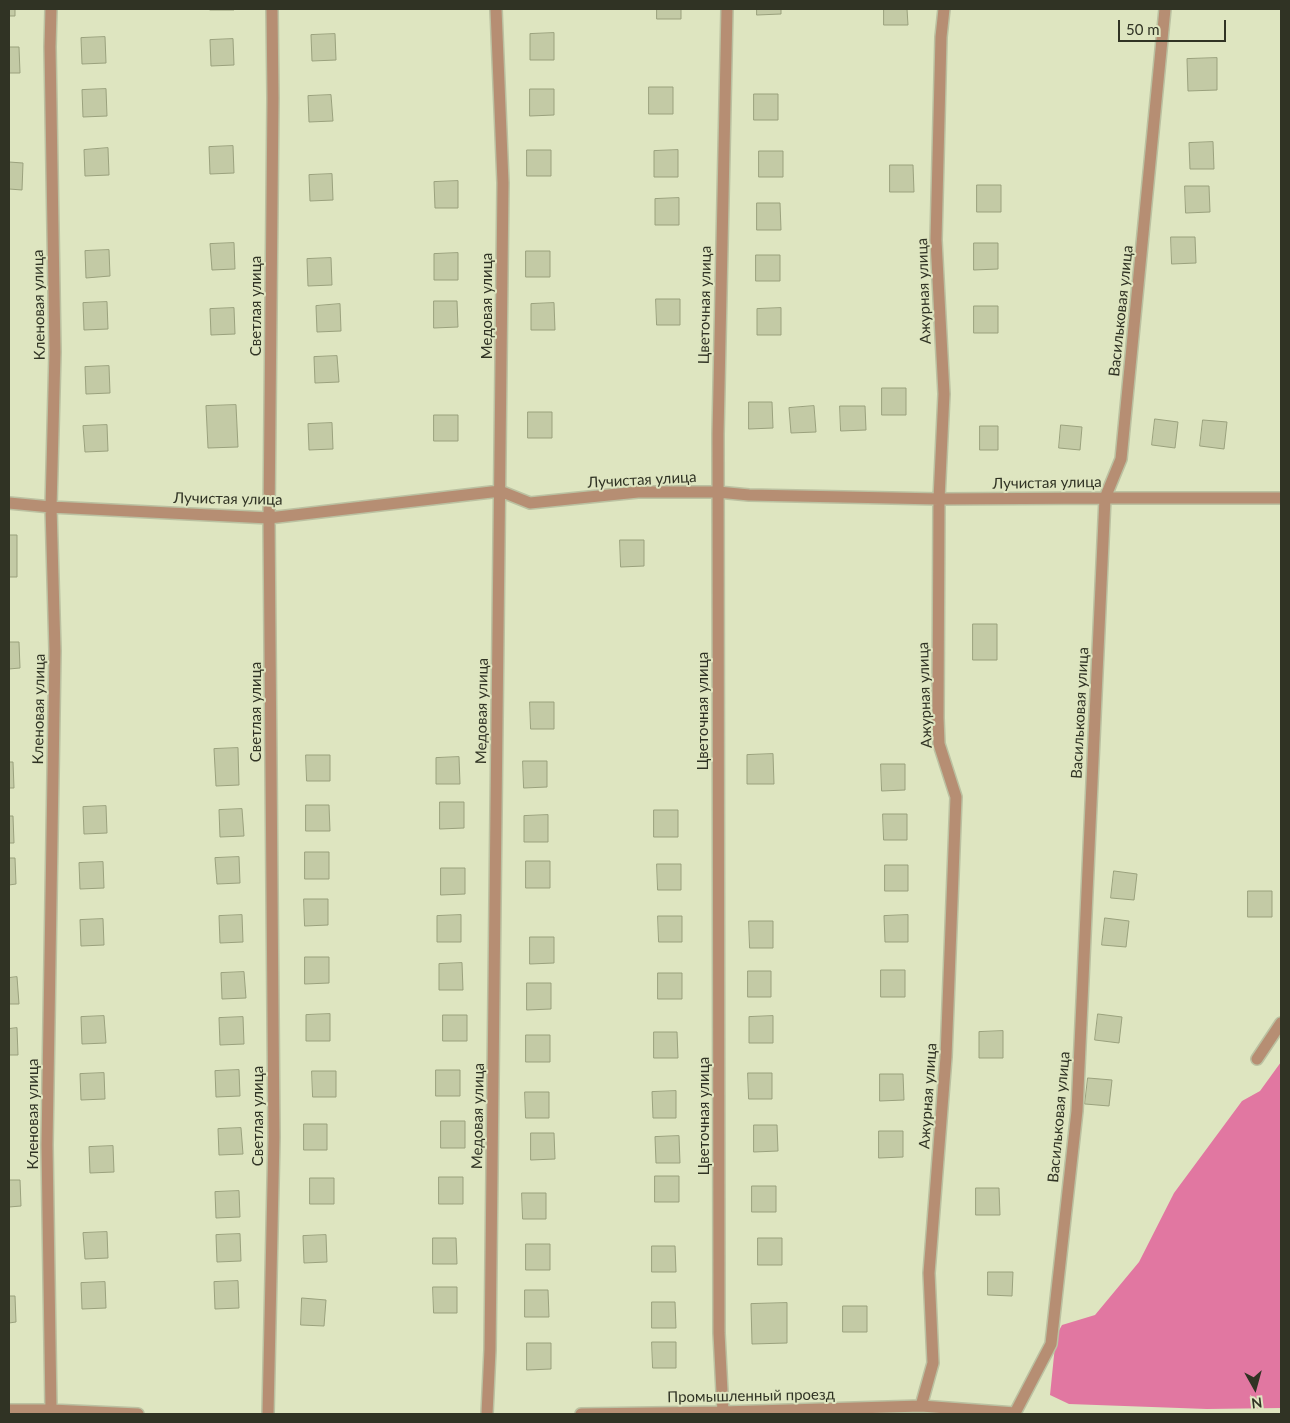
<!DOCTYPE html>
<meta charset="utf-8">
<style>
body{margin:0}
#map{position:relative;width:1290px;height:1423px;overflow:hidden;background:#dee5c0;font-family:Lato,sans-serif}
canvas{display:block}
.frame{position:absolute;inset:0;border:10px solid #303324;pointer-events:none}
.north{position:absolute;left:1230px;top:1363px;width:50px;height:50px;-webkit-text-stroke:4px #dee5c0;paint-order:stroke;rotate:173deg;font-size:14px;font-weight:700;line-height:20px;text-align:center;color:#303324}
.north::after{content:'';display:block;margin:auto;width:18px;height:22px;background:#303324;clip-path:polygon(50% 0,100% 100%,50% 72%,0 100%)}
.scale{position:absolute;left:1118px;top:20px;width:108px;height:22px;box-sizing:border-box;border:2px solid #303324;border-top:0;padding-left:6px;font-size:15px;line-height:18px;white-space:nowrap;color:#303324;-webkit-text-stroke:4px #dee5c0;paint-order:stroke}
</style>
<div id="map">
<canvas width="1290" height="1423"></canvas>
<div class="frame"></div>
<div class="north">N</div>
<div class="scale">50 m</div>
</div>
<script>
const g = document.querySelector('canvas').getContext('2d');
g.lineJoin = 'round';
function fillPath(path, color) {
  g.fillStyle = color;
  g.fill(path, 'evenodd');
}
function trace(path, color, width, dash) {
  g.strokeStyle = color;
  g.lineWidth = width;
  g.lineCap = dash ? 'butt' : 'round';
  g.setLineDash(dash || []);
  g.stroke(path);
}
function drawText(font, color, halo, rows, align = 'center') {
  g.font = font + ' Lato,sans-serif';
  g.lineWidth = 4;
  g.setLineDash([]);
  g.textBaseline = 'middle';
  g.strokeStyle = halo;
  g.fillStyle = color;
  for (const [text, x, y, turn = 0] of rows) {
    g.save();
    g.translate(x, y);
    g.rotate((+turn || 0) * Math.PI / 180);
    g.textAlign = isNaN(turn) ? turn : align;
    if (halo) g.strokeText(text, 0, 0);
    g.fillText(text, 0, 0);
    g.restore();
  }
}
fillPath(new Path2D(`
 M1281 1062V1408L1207 1409 1069 1404 1050 1395 1056 1336 1062 1325 1095 1315 1139 1262 1174 1193 1242 1101 1260 1091Z`), '#e177a1');
const building = new Path2D(`
 M9 9H15V16H9Z
 M210 9H234V10H210Z
 M657 9H681V19H657Z
 M757 9H781V14L757 15Z
 M884 9H907L908 25H884Z
 M554 33V60H530V34Z
 M335 34 336 60 312 61 311 35Z
 M105 37 106 63 82 64 81 38Z
 M233 39 234 65 211 66 210 40Z
 M9 47H19L20 73H9Z
 M1217 58V90L1188 91 1187 59Z
 M649 87H673V114H649Z
 M106 89 107 116 83 117 82 90Z
 M530 89H554V115L530 116Z
 M754 94H778V120H754Z
 M331 95 333 121 309 122 308 96Z
 M1213 142 1214 169H1190L1189 143Z
 M233 146 234 173 210 174 209 147Z
 M108 148 109 175 85 176 84 150Z
 M527 150H551V176H527Z
 M678 150V177H654V151Z
 M759 151H783V177H759Z
 M9 162 23 163 22 190 9 189Z
 M890 165H913L914 192H890Z
 M332 174 333 200 310 201 309 175Z
 M458 181V208H435L434 182Z
 M977 185H1001V212H977Z
 M1185 186H1209L1210 212 1186 213Z
 M679 198V225H655V199Z
 M757 203H780L781 230H757Z
 M1171 237H1195L1196 263 1172 264Z
 M234 243 235 269 212 270 210 244Z
 M974 243H998V269L974 270Z
 M109 250 110 276 86 278 85 251Z
 M526 251H550V277H526Z
 M458 253V280H434V254Z
 M756 255H780V281H756Z
 M331 258 332 285 308 286 307 259Z
 M656 299H680V325H657Z
 M434 301H457L458 327 434 328Z
 M107 302 108 329 84 330 83 303Z
 M554 303 555 330H531V304Z
 M340 304 341 331 317 332 316 306Z
 M974 306H998V333H974Z
 M234 308 235 334 211 335 210 309Z
 M781 308V335H757V309Z
 M337 356 339 382 315 383 314 357Z
 M109 366 110 393 86 394 85 367Z
 M882 388H906V415H882Z
 M749 402H772L773 428 749 429Z
 M236 405 238 447 208 448 206 406Z
 M814 406 816 432 791 433 789 408Z
 M840 406H865L866 430 841 431Z
 M528 412H552V438H528Z
 M434 415H458V441H434Z
 M1155 419 1178 422 1175 448 1152 445Z
 M1203 420 1227 422 1224 449 1200 446Z
 M332 423 333 449 309 450 308 424Z
 M107 425 108 451 85 452 83 426Z
 M1061 425 1082 427 1080 450 1059 448Z
 M980 426H998V450H980Z
 M9 535H17V577H9Z
 M620 540H644V566L621 567Z
 M973 624H997V660H973Z
 M9 642H19L20 668 9 669Z
 M530 702H554V729H531Z
 M238 748 239 785 216 786 214 749Z
 M773 754 774 784H747V755Z
 M306 755H330V781H307Z
 M459 757 460 784H436V758Z
 M523 761H547V787L524 788Z
 M9 762H13L14 788H9Z
 M881 764H905V790L882 791Z
 M440 802H464V828L440 829Z
 M306 805H329L330 831H306Z
 M106 806 107 833 84 834 83 807Z
 M242 809 244 836 220 837 219 810Z
 M654 810H678V837H654Z
 M883 814H907V840H884Z
 M548 815V842H524V816Z
 M9 816H13L14 843H9Z
 M305 852H329V879H305Z
 M239 857 240 883 217 884 215 858Z
 M9 858H15L16 884 9 885Z
 M526 861H550V888H526Z
 M103 862 104 888 80 889 79 863Z
 M657 864H681V890H658Z
 M885 865H908V891H885Z
 M441 868H465V894L441 895Z
 M1114 871 1137 874 1134 900 1111 898Z
 M1248 891H1272V917H1248Z
 M304 899H328V925L305 926Z
 M242 915 243 942 220 943 219 916Z
 M461 915V942H437V916Z
 M908 915V942H885L884 916Z
 M658 916H682V942H659Z
 M1105 918 1129 921 1126 947 1102 945Z
 M103 919 104 945 81 946 80 920Z
 M749 921H773V948H750Z
 M530 937H554V963L530 964Z
 M305 957H329V983L305 984Z
 M462 963 463 990H439V964Z
 M881 970H905V997H881Z
 M748 971H771V997H748Z
 M244 972 246 998 222 999 221 973Z
 M658 973H682V999H658Z
 M17 977 19 1004H9V978Z
 M527 983H551V1009L527 1010Z
 M330 1014V1041H306V1015Z
 M1098 1014 1122 1017 1119 1043 1095 1040Z
 M443 1015H467V1041H443Z
 M104 1016 106 1043 82 1044 81 1017Z
 M773 1016V1043H749V1017Z
 M243 1017 244 1044 220 1045 219 1018Z
 M17 1028 18 1055H9V1029Z
 M1003 1031V1058H979V1032Z
 M654 1032H677L678 1058H654Z
 M526 1035H550V1062H526Z
 M239 1070 240 1096 216 1097 215 1071Z
 M436 1070H460V1096H436Z
 M312 1071H336V1097H313Z
 M104 1073 105 1099 81 1100 80 1074Z
 M748 1073H772V1099H749Z
 M880 1074H903L904 1100 880 1101Z
 M1088 1078 1112 1080 1109 1106 1085 1104Z
 M676 1091V1118H653L652 1092Z
 M525 1092H549V1118H526Z
 M441 1121H465V1148H441Z
 M304 1124H327V1150H304Z
 M754 1125H777L778 1151 754 1152Z
 M241 1128 243 1154 219 1155 218 1129Z
 M879 1131H903V1157L879 1158Z
 M531 1133H554L555 1159 531 1160Z
 M679 1136 680 1163H656L655 1137Z
 M113 1146 114 1172 90 1173 89 1147Z
 M655 1176H679V1202H655Z
 M439 1177H463V1204H439Z
 M310 1178H334V1204H310Z
 M9 1180H20L21 1206 9 1207Z
 M752 1186H776V1212H752Z
 M976 1188H999L1000 1215H976Z
 M239 1191 240 1217 216 1218 215 1192Z
 M522 1193H546V1219H523Z
 M107 1232 108 1258 85 1259 83 1233Z
 M240 1234 241 1261 217 1262 216 1235Z
 M326 1235 327 1262 304 1263 303 1236Z
 M433 1238H456L457 1264H433Z
 M758 1238H782V1265H758Z
 M526 1244H550V1270H526Z
 M652 1246H675L676 1272H652Z
 M988 1272H1013L1012 1296 988 1295Z
 M238 1281 239 1308 215 1309 214 1282Z
 M105 1282 106 1308 82 1309 81 1283Z
 M433 1287H457V1313H434Z
 M525 1290H548L549 1317H525Z
 M9 1296H15L16 1322 9 1323Z
 M302 1298 326 1300 324 1326 301 1325Z
 M652 1302H675L676 1328H652Z
 M787 1303V1343L752 1344 751 1304Z
 M843 1306H867V1332H843Z
 M652 1342H676V1368H653Z
 M527 1343H551V1369L527 1370Z`);
fillPath(building, '#c3caa5');
trace(building, '#9aa17d', 1);
const minor = new Path2D(`
 M51 9 50 47 55 352 51 507 55 651 47 1145 51 1410
 M9 503 51 507 269 518 500 491 530 503 638 492H718L749 495 939 499 1105 498H1281
 M1257 1059 1281 1023
 M921 1406 933 1363 929 1273 946 1057 956 797 939 744 938 718 939 499 944 394 936 240 941 37 944 9
 M9 1410H51L138 1414
 M723 1412 719 1333 718 434 727 9
 M268 1414 274 1137 269 518 273 98 272 9
 M487 1414 490 1350 503 183 496 9
 M581 1414 723 1412 921 1406 1015 1413 1051 1344 1077 1111 1105 498 1121 459 1165 9`);
trace(minor, '#bbc1a1', 14);
trace(minor, '#b68e73', 11);
drawText('15px', '#303324', '#dee5c0', [
 ["Ажурная улица",924,291,-92],
 ["Кленовая улица",39,305,-91],
 ["Цветочная улица",705,305,-89],
 ["Светлая улица",256,306,-90],
 ["Медовая улица",487,306,-90],
 ["Васильковая улица",1121,311,-84],
 ["Лучистая улица",642,480,-3],
 ["Лучистая улица",1047,483,-1],
 ["Лучистая улица",228,499,1],
 ["Ажурная улица",925,695,-92],
 ["Кленовая улица",39,709,-89],
 ["Медовая улица",482,711,-89],
 ["Цветочная улица",703,711,-90],
 ["Светлая улица",256,712,-90],
 ["Васильковая улица",1080,713,-87],
 ["Ажурная улица",928,1096,-86],
 ["Кленовая улица",33,1114,-90],
 ["Светлая улица",258,1116,-90],
 ["Медовая улица",478,1116,-89],
 ["Цветочная улица",704,1116,-90],
 ["Васильковая улица",1059,1117,-85],
 ["Промышленный проезд",751,1396,-1]
]);
</script>
